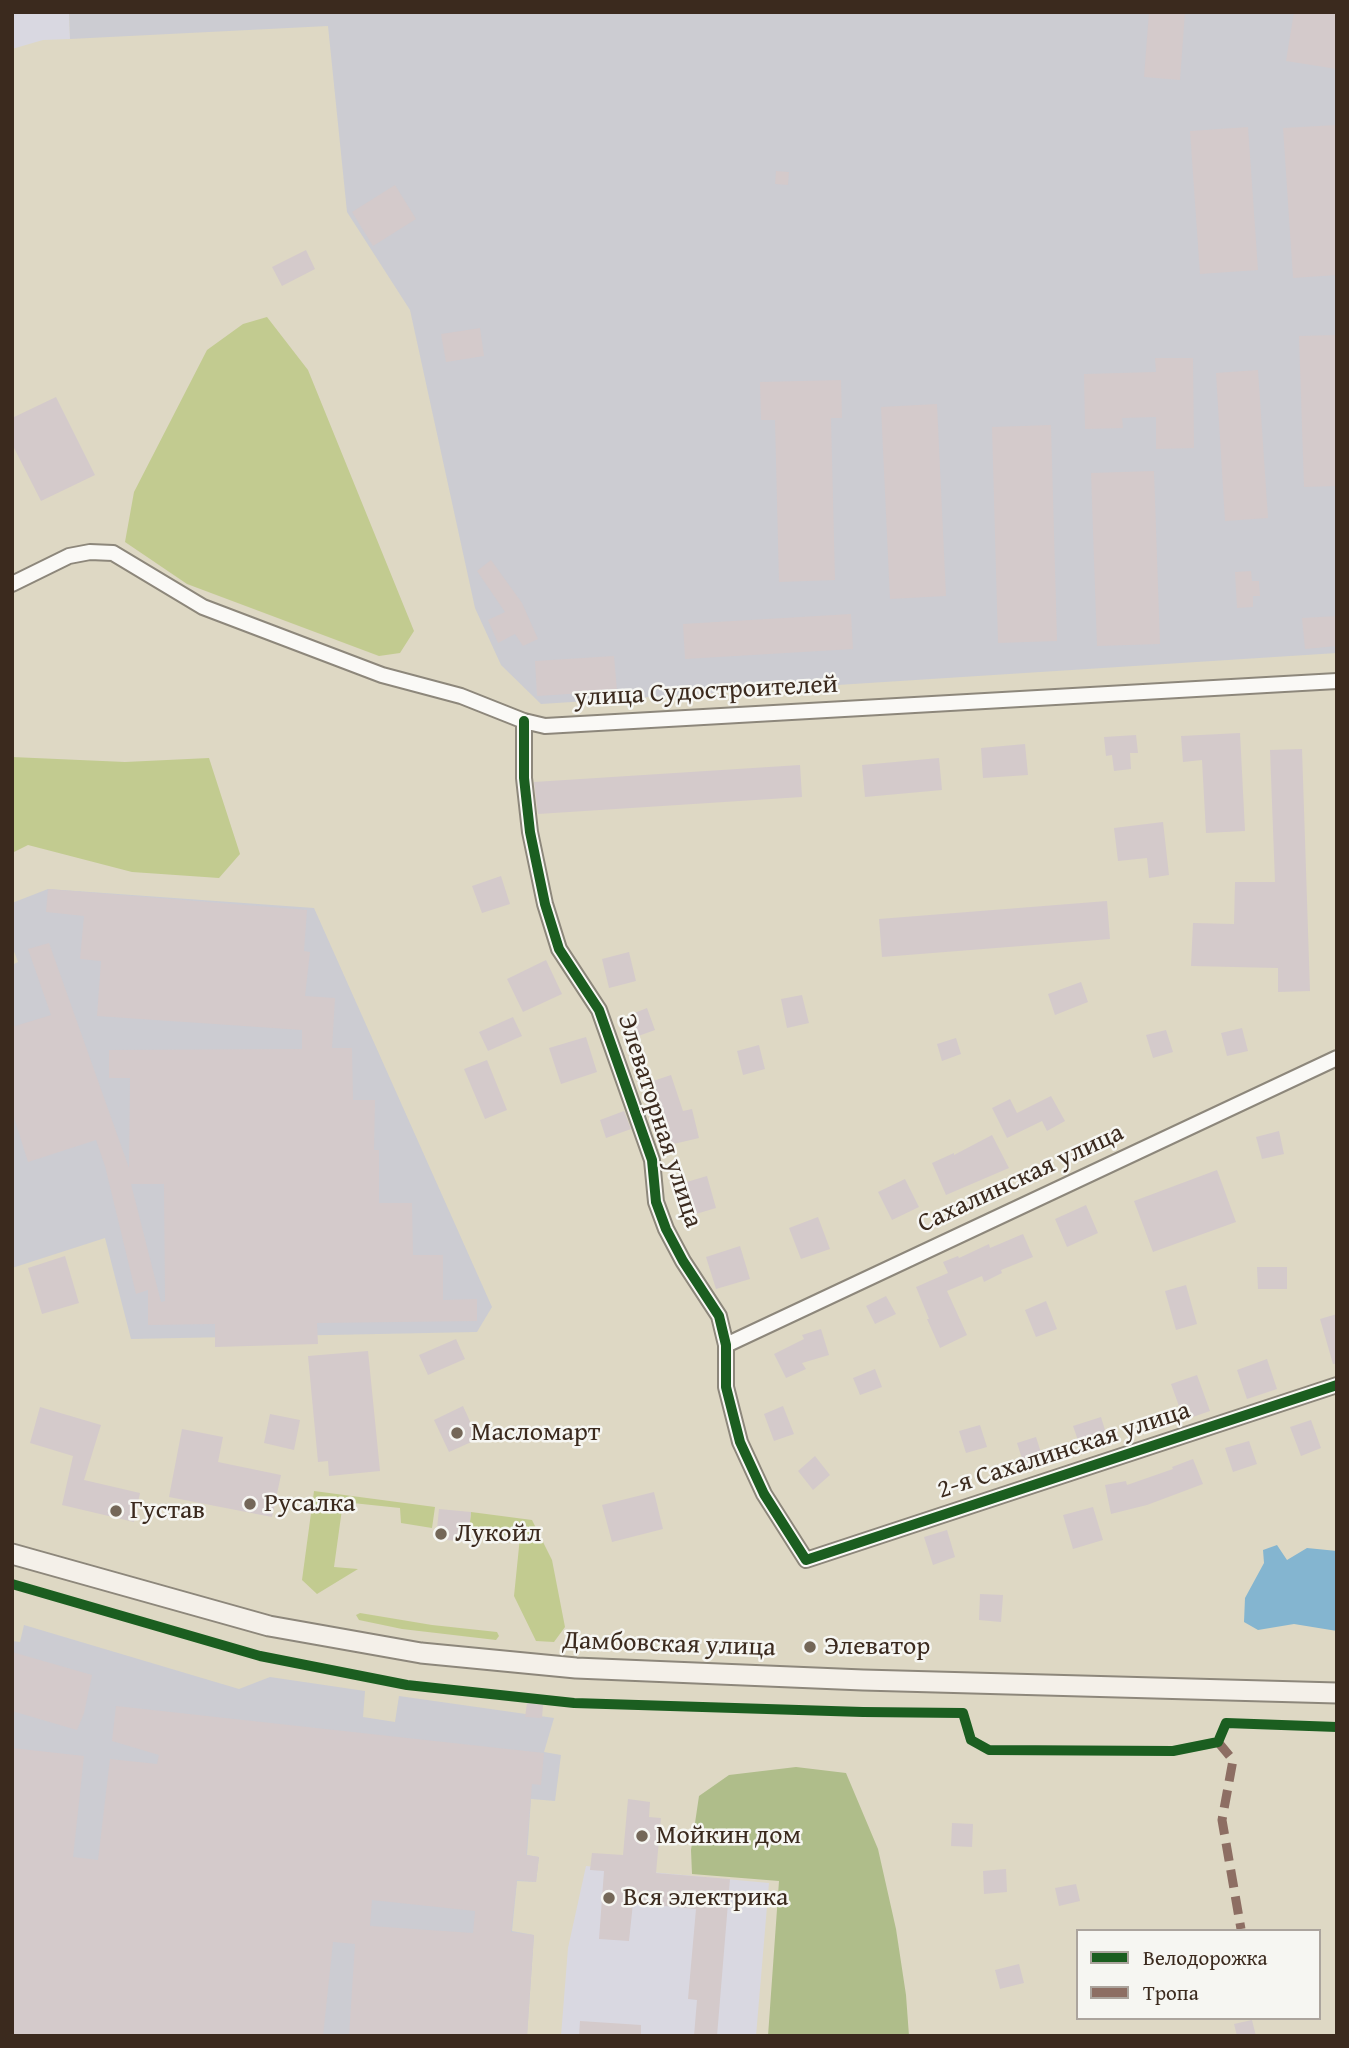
<!DOCTYPE html>
<meta charset="utf-8">
<style>
body{margin:0}
#map{position:relative;width:1349px;height:2048px;overflow:hidden;background:#ded8c4;font-family:"Gentium Book Plus",serif}
canvas{display:block}
.frame{position:absolute;inset:0;border:14px solid #3b2a1e;pointer-events:none}
.legend{position:absolute;left:1076px;top:1929px;width:245px;height:91px;box-sizing:border-box;background:#f6f6f2;border:2px solid #aba49d;margin:0;padding:9px 12px;list-style:none;font-size:21px;color:#3b2a1e}
.legend li{display:flex;align-items:center;gap:14px;height:35px}
.legend b{width:35px;border:2px solid #aba49d}
</style>
<div id="map">
<canvas width="1349" height="2048"></canvas>
<div class="frame"></div>
<ul class="legend">
<li><b style="height:9px;background:#1b5e20"></b>Велодорожка</li>
<li><b style="height:9px;background:#8d6e63"></b>Тропа</li>
</ul>
</div>
<script>
const g = document.querySelector('canvas').getContext('2d');
g.lineJoin = 'round';
function fillPath(path, color) {
  g.fillStyle = color;
  g.fill(path, 'evenodd');
}
function trace(path, color, width, dash) {
  g.strokeStyle = color;
  g.lineWidth = width;
  g.lineCap = dash ? 'butt' : 'round';
  g.setLineDash(dash || []);
  g.stroke(path);
}
function drawText(font, color, halo, rows, align = 'center') {
  g.font = font + ' "Gentium Book Plus",serif';
  g.lineWidth = 5;
  g.setLineDash([]);
  g.textBaseline = 'middle';
  g.strokeStyle = halo;
  g.fillStyle = color;
  for (const [text, x, y, turn = 0] of rows) {
    g.save();
    g.translate(x, y);
    g.rotate((+turn || 0) * Math.PI / 180);
    g.textAlign = isNaN(turn) ? turn : align;
    if (halo) g.strokeText(text, 0, 0);
    g.fillText(text, 0, 0);
    g.restore();
  }
}
fillPath(new Path2D(`
 M12 12H69L70 39 43 40 12 49Z
 M586 1866 769 1883 756 2036H561L568 1948Z`), '#d9d8e1');
fillPath(new Path2D(`
 M69 12H1337V653L541 704 501 665 475 608 410 310 347 212 328 26 70 39Z
 M48 889 314 908 492 1307 477 1332 131 1339 105 1238 12 1268V965L18 962 12 946V903Z
 M24 1625 239 1689 270 1677 365 1691 363 1717 395 1722 399 1696 554 1718 544 1752 561 1755 555 1801 531 1799 527 1855 539 1857 536 1882 517 1881 512 1931 534 1935 527 2036H12V1641L20 1642Z`), '#ccccd2');
fillPath(new Path2D(`
 M267 317 308 370 414 631 400 653 379 656 187 584 125 542 134 492 207 350 243 324Z
 M12 757 125 762 209 758 240 854 219 878 132 872 28 845 12 853Z
 M314 1491 435 1507 432 1528 401 1523 400 1508 343 1502 334 1567 358 1569 317 1594 302 1580Z
 M471 1512 532 1520 552 1560 565 1627 554 1642 536 1641 514 1596 520 1537 469 1531Z
 M360 1613 432 1625 497 1632 499 1636 496 1640 402 1629 359 1620 356 1615Z`), '#c2cb90');
fillPath(new Path2D(`
 M796 1767 846 1773 878 1849 896 1929 906 1995 909 2036H768L779 1881 692 1874 691 1850 699 1796 729 1775Z`), '#afbd8a');
fillPath(new Path2D(`
 M1277 1545 1287 1560 1307 1548 1337 1551V1631L1294 1624 1258 1630 1244 1622 1245 1598 1264 1563 1263 1550Z`), '#84b5d0');
fillPath(new Path2D(`
 M1149 12H1185L1180 80 1144 77Z
 M1294 12H1337V69L1286 61Z
 M1337 125V275L1293 278 1283 128Z
 M1248 127 1258 270 1200 274 1190 131Z
 M776 171 789 172 788 185 775 184Z
 M395 185 416 219 373 246 352 212Z
 M306 250 315 269 282 286 272 267Z
 M480 328 484 356 446 362 441 334Z
 M1337 335V486L1304 487 1299 336Z
 M1155 358H1193L1194 448 1156 449V417L1122 418 1123 428 1085 429 1084 374 1156 372Z
 M1258 370 1268 518 1225 521 1216 373Z
 M841 380 842 418H831L835 580 779 582 775 420H761L760 382Z
 M56 397 95 475 41 501 12 444V418Z
 M937 404 946 596 890 599 881 407Z
 M1051 425 1057 641 998 643 992 427Z
 M1154 471 1160 644 1097 646 1091 473Z
 M491 560 522 603 538 639 523 646 515 634 498 643 488 620 505 612 477 571Z
 M1251 571 1252 581H1259L1260 596H1253V607L1237 608 1235 572Z
 M851 614 853 649 685 659 683 624Z
 M1337 616V646L1305 649 1302 618Z
 M614 656 617 691 537 696 535 661Z
 M1240 733 1245 831 1206 833 1202 760 1183 762 1181 736Z
 M1136 735 1138 753H1130L1131 769 1114 771 1112 755 1106 756 1104 737Z
 M1025 744 1028 775 983 778 981 748Z
 M1302 749 1310 991 1278 992V968L1191 966 1193 923 1234 924 1235 882H1275L1270 750Z
 M939 758 942 790 865 797 862 765Z
 M800 765 802 797 538 814 534 782Z
 M1163 822 1169 875 1149 878 1147 858 1118 861 1114 828Z
 M501 876 510 904 482 913 472 886Z
 M48 889 307 910 304 951 310 952 305 996 335 998 332 1048H352L353 1100H375L374 1150H379V1203H412L413 1255H443V1300L477 1299V1321L317 1323 318 1344 215 1347V1324L148 1325V1290L136 1294 105 1166 96 1140 28 1162 12 1111V1027L51 1015 28 949 49 943 129 1168 130 1078H109V1050L302 1049V1030L97 1016 101 961 80 959 84 916 46 912ZM131 1184H164L165 1301 161 1302Z
 M1107 901 1110 939 882 957 879 919Z
 M629 952 636 981 609 988 602 959Z
 M546 960 562 994 523 1012 507 979Z
 M1081 982 1088 1002 1055 1015 1048 994Z
 M802 995 809 1023 787 1028 781 999Z
 M647 1008 655 1030 630 1039 622 1018Z
 M513 1017 522 1036 488 1051 479 1032Z
 M1242 1028 1248 1051 1227 1056 1221 1033Z
 M1166 1030 1173 1052 1153 1058 1146 1035Z
 M586 1037 597 1072 561 1084 549 1048Z
 M956 1038 961 1054 942 1061 937 1044Z
 M759 1045 765 1069 743 1075 737 1051Z
 M487 1060 507 1110 485 1119 464 1069Z
 M671 1075 683 1111 692 1109 699 1138 665 1146 647 1083Z
 M1051 1096 1065 1121 1047 1131 1042 1121 1007 1138 992 1108 1010 1099 1017 1113Z
 M624 1111 631 1129 606 1138 600 1120Z
 M1279 1131 1284 1154 1262 1159 1256 1137Z
 M992 1135 1009 1168 946 1195 932 1163 954 1153V1155Z
 M1217 1170 1236 1222 1153 1252 1134 1201Z
 M707 1176 716 1208 689 1216 680 1184Z
 M905 1179 919 1207 892 1220 878 1192Z
 M1086 1205 1098 1233 1067 1247 1055 1219Z
 M818 1217 830 1249 801 1259 789 1228Z
 M1023 1234 1033 1257 1001 1270 1002 1273 984 1282 982 1276 947 1291 967 1335 940 1348 927 1319H929L916 1287 948 1273 943 1262 958 1256 959 1258 989 1244 990 1248Z
 M740 1246 750 1279 716 1289 706 1257Z
 M65 1256 79 1303 42 1314 28 1268Z
 M1257 1267H1287V1289H1258Z
 M1186 1285 1197 1324 1176 1330 1165 1291Z
 M886 1296 896 1314 875 1324 866 1306Z
 M1046 1301 1057 1329 1036 1337 1025 1310Z
 M1337 1314V1364H1333L1320 1319Z
 M821 1329 829 1355 802 1363 806 1369 786 1378 774 1354 804 1339 802 1335Z
 M456 1339 465 1359 428 1375 419 1355Z
 M368 1351 380 1471 329 1476 328 1461 318 1462 308 1356Z
 M1267 1359 1277 1389 1247 1399 1237 1370Z
 M875 1369 882 1387 860 1395 853 1378Z
 M1197 1375 1210 1411 1184 1420 1171 1384Z
 M463 1406 478 1439 449 1452 434 1420Z
 M783 1406 794 1434 774 1441 764 1414Z
 M40 1407 101 1425 84 1480 140 1493 134 1522 62 1505 73 1456 30 1443Z
 M270 1414 300 1420 294 1450 264 1443Z
 M1101 1417 1109 1443 1082 1452 1073 1426Z
 M1311 1420 1321 1448 1301 1456 1290 1427Z
 M980 1425 987 1447 966 1453 959 1431Z
 M182 1429 223 1437 218 1462 281 1475 272 1517 169 1497Z
 M1036 1437 1044 1462 1025 1468 1017 1443Z
 M1249 1441 1257 1464 1233 1472 1225 1448Z
 M815 1456 830 1475 813 1490 798 1471Z
 M1193 1459 1203 1484 1147 1505 1111 1514 1105 1485 1126 1481 1127 1485 1173 1469 1172 1467Z
 M654 1492 663 1529 612 1542 602 1505Z
 M1093 1507 1103 1540 1073 1549 1063 1515Z
 M439 1509 471 1512 468 1542 436 1539Z
 M947 1530 955 1557 933 1565 924 1537Z
 M980 1594 1003 1595 1001 1622 979 1620Z
 M12 1652 92 1675 84 1713 77 1730 12 1711Z
 M527 1703 543 1705 542 1718 525 1717Z
 M116 1706 544 1753 541 1785 532 1784 526 1855 539 1857 536 1882 517 1880 511 1932 534 1935 527 2036H349L355 1944 333 1942 323 2036H12V1748L84 1756 73 1857 98 1860 110 1759 157 1764 159 1755 112 1741ZM372 1900 475 1911 473 1933 370 1926Z
 M628 1799 650 1802 649 1817 661 1818 656 1873 730 1879 717 2036H694L697 2000 688 1999 696 1909 633 1903 629 1941 599 1939 604 1871 590 1870 592 1853 623 1855Z
 M952 1823 973 1824 972 1847 951 1846Z
 M1006 1869 1007 1892 984 1894 983 1871Z
 M1076 1884 1080 1901 1059 1906 1055 1888Z
 M1019 1964 1024 1983 1000 1989 995 1970Z
 M1252 2020 1256 2036H1237L1234 2024Z
 M580 2021 641 2025V2036H579Z`), '#d4cacb');
const minor = new Path2D(`
 M12 584 69 556 90 552 113 553 203 607 382 675 461 696 524 721 545 726 1337 681
 M524 721V778L530 832 545 904 559 949 599 1010 652 1160 656 1202 666 1229 683 1261 719 1316 726 1345V1387L740 1442 764 1494 806 1560 1337 1385
 M726 1345 1337 1058`);
const secondary = new Path2D(`
 M12 1554 269 1626 421 1653 576 1668 863 1680 1337 1693`);
trace(minor, '#8d877b', 18);
trace(secondary, '#8d877b', 23);
trace(minor, '#faf9f6', 14);
trace(secondary, '#f4f0e9', 19);
trace(new Path2D(`
 M1218 1742 1233 1760 1222 1820 1241 1929`), '#8d6e63', 9, [18, 9]);
trace(new Path2D(`
 M524 721V778L530 832 545 904 559 949 599 1010 652 1160 656 1202 666 1229 683 1261 719 1316 726 1345V1387L740 1442 764 1494 806 1560 1337 1385
 M12 1584 260 1656 407 1685 574 1703 863 1712 963 1713 971 1740 989 1750 1173 1751 1218 1742 1226 1723 1337 1727`), '#1b5e20', 10);
for (const [x, y, r, color] of [
 [457,1433,7,"#746758"],
 [250,1504,7,"#746758"],
 [116,1511,7,"#746758"],
 [441,1534,7,"#746758"],
 [810,1647,7,"#746758"],
 [642,1836,7,"#746758"],
 [609,1898,7,"#746758"]
]) {
  const dot = new Path2D();
  dot.arc(x, y, r, 0, 2 * Math.PI);
  g.fillStyle = color;
  g.fill(dot);
  trace(dot, '#f6f6f2', 2.5);
}
drawText('26px', '#3b2a1e', '#f6f6f2', [
 ["улица Судостроителей",706,692,-3],
 ["Элеваторная улица",659,1121,72],
 ["Сахалинская улица",1021,1179,-25],
 ["2-я Сахалинская улица",1064,1451,-18],
 ["Дамбовская улица",669,1645,2]
]);
drawText('26px', '#3b2a1e', '#f6f6f2', [
 ["Масломарт",471,1433],
 ["Русалка",264,1504],
 ["Густав",130,1511],
 ["Лукойл",455,1534],
 ["Элеватор",824,1647],
 ["Мойкин дом",656,1836],
 ["Вся электрика",623,1898]
], 'left');
</script>
